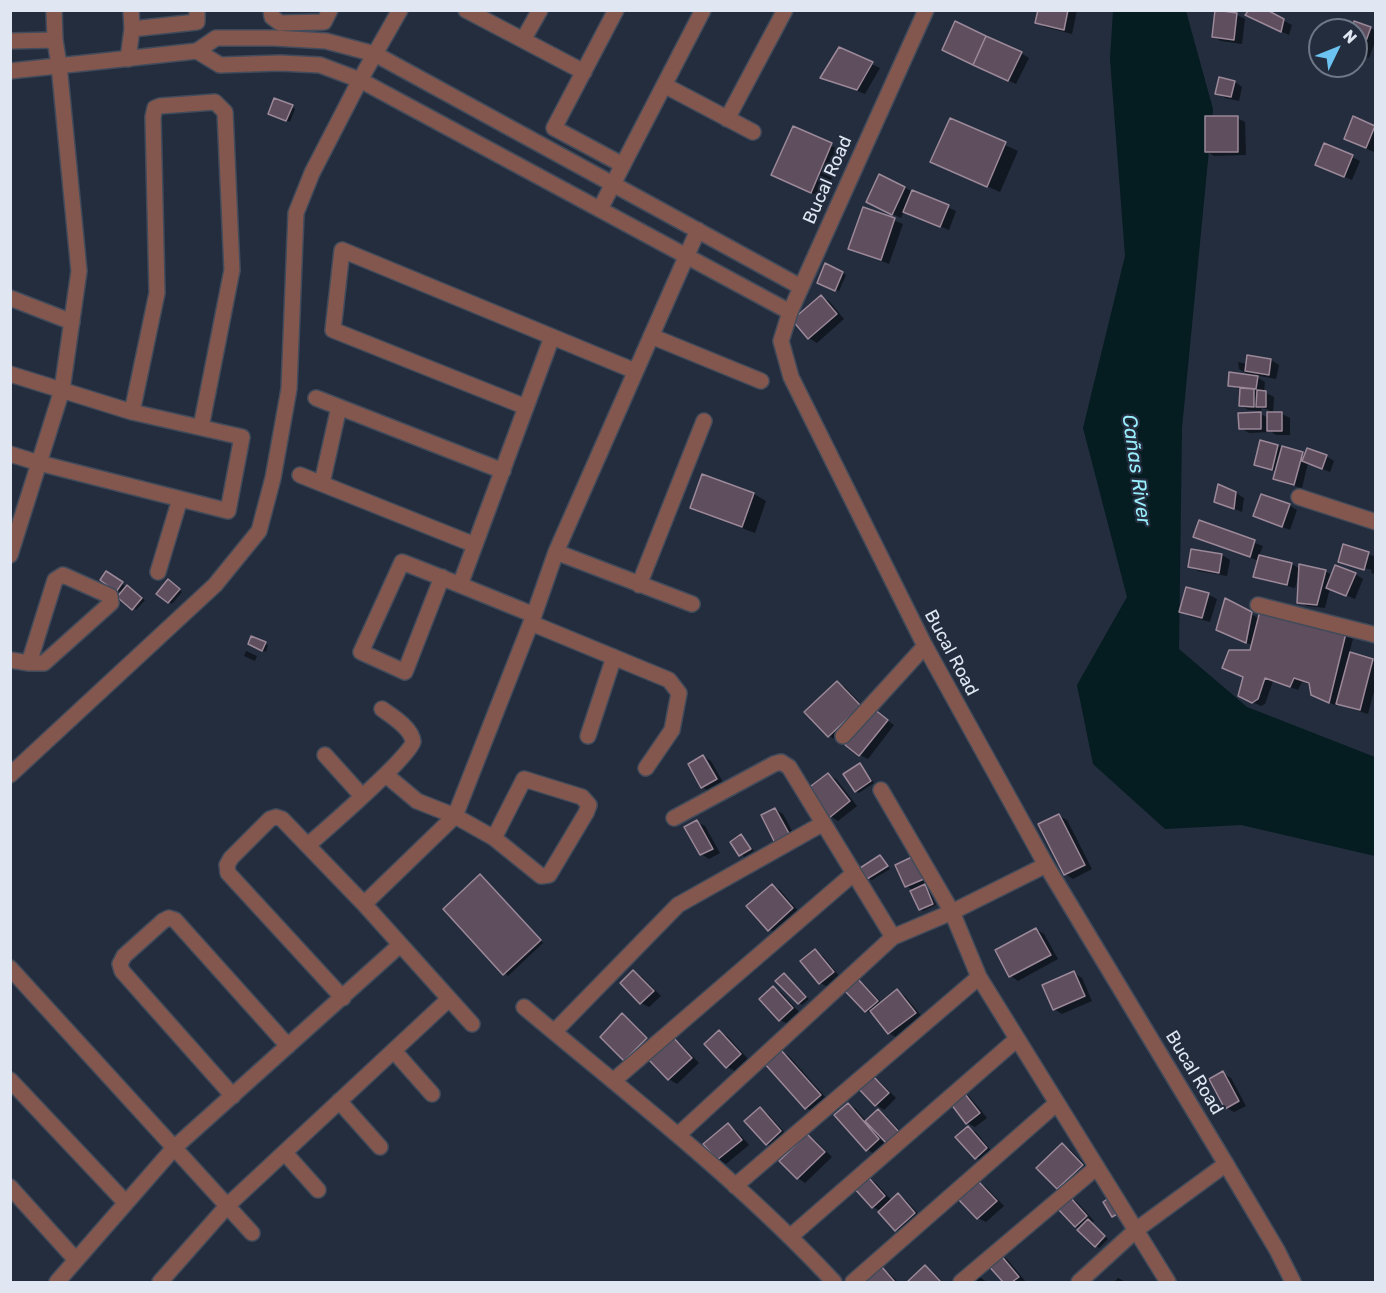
<!DOCTYPE html>
<meta charset="utf-8">
<style>
body{margin:0}
#map{position:relative;width:1386px;height:1293px;overflow:hidden;background:#232d3e;font-family:Rubik,sans-serif}
canvas{display:block}
.frame{position:absolute;inset:0;border:12px solid #e0e7f2;pointer-events:none}
.north{position:absolute;left:1308px;top:18px;width:60px;height:60px;box-sizing:border-box;background:#232d3e;border:2px solid #6f7786;border-radius:50%;rotate:47deg;font-size:16px;font-weight:700;line-height:24px;text-align:center;color:#e0e7f2}
.north::after{content:'';display:block;margin:auto;width:21px;height:27px;background:#6cc3f2;clip-path:polygon(50% 0,100% 100%,50% 72%,0 100%)}
</style>
<div id="map">
<canvas width="1386" height="1293"></canvas>
<div class="frame"></div>
<div class="north">N</div>
</div>
<script>
const g = document.querySelector('canvas').getContext('2d');
g.lineJoin = 'round';
function fillPath(path, color) {
  g.fillStyle = color;
  g.fill(path, 'evenodd');
}
function trace(path, color, width, dash) {
  g.strokeStyle = color;
  g.lineWidth = width;
  g.lineCap = dash ? 'butt' : 'round';
  g.setLineDash(dash || []);
  g.stroke(path);
}
function drawText(font, color, halo, rows, align = 'center') {
  g.font = font + ' Rubik,sans-serif';
  g.lineWidth = 4.5;
  g.setLineDash([]);
  g.textBaseline = 'middle';
  g.strokeStyle = halo;
  g.fillStyle = color;
  for (const [text, x, y, turn = 0] of rows) {
    g.save();
    g.translate(x, y);
    g.rotate((+turn || 0) * Math.PI / 180);
    g.textAlign = isNaN(turn) ? turn : align;
    if (halo) g.strokeText(text, 0, 0);
    g.fillText(text, 0, 0);
    g.restore();
  }
}
fillPath(new Path2D(`
 M1113 11H1186L1213 109 1182 428 1179 649 1247 707 1375 757V856L1241 825 1165 829 1093 764 1077 685 1127 597 1083 428 1125 256 1110 59Z`), '#051c20');
fillPath(new Path2D(`
 M1040 10H1077L1072 34 1045 27 1037 23Z
 M1263 10 1292 25 1289 35 1255 19Z
 M1237 15 1245 19 1242 44 1221 41 1213 37Z
 M1370 28 1376 31V39L1369 58 1356 54V30H1352Z
 M839 49 880 68 865 94 822 77Z
 M1021 53 1029 58 1016 84 952 54Z
 M1235 82 1242 87 1239 101 1225 98 1217 93Z
 M292 107 295 109 290 122 273 115Z
 M1237 118 1245 122 1246 155 1214 156 1206 151Z
 M1354 118 1376 128 1374 152 1353 143Z
 M950 120 1018 151 1000 192 945 168Z
 M794 128 844 152 823 198 773 175Z
 M1352 157 1360 161 1352 180 1317 165Z
 M905 188 956 211 949 230 904 211 901 218 875 206Z
 M863 208 903 224 889 264 850 248Z
 M843 273 846 275 839 291 822 284Z
 M821 297 829 301 844 319 817 343 809 338 794 320Z
 M1271 360 1279 365 1276 379 1254 375 1265 382 1264 392 1274 397 1273 413 1282 414 1290 418V435H1276L1269 430V432L1249 433 1241 428 1260 414 1269 418V410L1262 408 1261 411 1248 410 1240 405 1241 390 1230 385 1251 376 1239 369 1238 362 1247 364Z
 M1278 446 1306 455 1326 456 1334 461 1330 472 1308 463 1302 488 1283 483 1275 478 1277 472 1256 464Z
 M703 475 754 494 766 501 755 533 704 514 692 507Z
 M1236 493 1244 498 1242 512 1215 501Z
 M1289 505 1297 510 1290 530 1255 516Z
 M1199 522 1263 546 1259 556 1292 564 1300 569 1325 571 1333 576 1355 574 1363 579 1355 599 1330 588 1325 608 1307 606 1299 602V572L1295 588 1263 580 1255 576 1259 561 1195 536Z
 M1344 546 1376 557V577L1375 574 1371 573 1372 570 1346 563V565L1339 561Z
 M1193 550 1222 555 1230 560 1227 576 1198 571 1190 567Z
 M107 573 125 586 121 592 123 593 131 589 145 600 136 610 122 593 117 590Z
 M171 583 182 592 172 604 158 594Z
 M1187 589 1209 595 1217 599 1210 622 1189 616 1181 611Z
 M1226 600 1260 619 1345 634 1353 639 1349 654 1376 662V684L1368 714 1346 707 1338 703 1337 706 1321 699 1311 685 1302 682 1298 690 1273 681 1265 704 1261 706 1248 700 1252 645 1226 634Z
 M249 644H265L268 645 266 652Z
 M246 651 257 656 255 661 244 656Z
 M837 683 845 687 868 711 837 740 829 736Z
 M874 711 894 725 868 759 860 755Z
 M703 756 711 761 724 784 710 792 702 787Z
 M860 765 863 767 874 783 859 793 856 791Z
 M828 775 836 779 857 806 838 821 830 816Z
 M775 809 783 814 798 842 785 848Z
 M1059 816 1067 820 1092 869 1073 879 1065 874Z
 M697 822 705 826 720 853 709 859 701 854Z
 M741 836 754 851 744 857 732 842Z
 M880 856 890 869 872 880 868 878Z
 M914 858 931 884 925 886 928 888 936 905 923 911 920 909 914 891 907 886Z
 M484 878 543 943 508 976 445 909Z
 M772 885 780 890 800 913 777 934 769 929Z
 M1036 929 1044 934 1058 959 1018 981 1011 976 997 951Z
 M815 951 823 956 840 977 828 987 820 983Z
 M633 971 641 976 661 996 649 1007 641 1003Z
 M1074 973 1082 978 1092 1001 1062 1014 1054 1009Z
 M787 977 809 999 802 1005 799 1003Z
 M857 980 865 985 882 1003 898 991 905 996 923 1018 897 1038 889 1033 875 1015 866 1011 846 990Z
 M773 988 781 992 800 1013 788 1024 780 1020Z
 M623 1015 630 1020 654 1043 633 1064 625 1060Z
 M719 1032 727 1036 748 1059 735 1071 727 1067Z
 M672 1038 680 1043 699 1063 677 1084 669 1079Z
 M780 1051 788 1055 828 1100 814 1112 806 1108Z
 M1223 1073 1231 1078 1246 1106 1234 1112 1227 1108Z
 M871 1076 879 1081 896 1098 884 1110 876 1105Z
 M961 1091 969 1096 987 1118 975 1127 967 1123Z
 M848 1104 856 1109 867 1122 878 1111 886 1116 907 1138 874 1154 867 1149Z
 M760 1109 768 1114 788 1136 775 1149 767 1144Z
 M728 1125 736 1130 749 1145 726 1164 718 1159Z
 M968 1128 976 1132 994 1154 984 1162 976 1158Z
 M807 1136 815 1140 832 1157 805 1183 798 1178Z
 M1062 1145 1070 1149 1090 1170 1066 1193 1058 1188 1038 1168Z
 M868 1178 876 1183 892 1201 898 1195 906 1200 922 1218 904 1234 896 1230 880 1211 873 1207 857 1188Z
 M978 1182 986 1187 1004 1206 986 1222 978 1218Z
 M1069 1198 1077 1202 1094 1221 1092 1223 1108 1239 1099 1248 1076 1226Z
 M999 1255 1007 1259 1026 1282H1005L988 1264Z
 M925 1267 933 1272 943 1282H910Z
 M881 1268 889 1273 898 1282H865Z
 M977 1275 984 1280 987 1282H969Z
 M1118 1278 1122 1280 1125 1282H1114Z`), '#0007');
const building = new Path2D(`
 M1038 10H1068L1064 30 1035 23Z
 M1215 10 1237 13 1234 40 1212 37Z
 M1249 10H1267L1284 19 1281 32 1245 15Z
 M955 21 986 36 973 65 942 50Z
 M1354 21 1371 27 1361 55 1356 53V30H1351Z
 M986 36 1022 52 1008 81 973 65Z
 M839 47 873 62 857 90 820 78Z
 M1219 77 1235 81 1231 97 1215 94Z
 M274 98 293 105 286 121 268 114Z
 M1205 116H1238V152H1205Z
 M1353 116 1375 126 1366 148 1344 139Z
 M950 118 1006 142 987 187 930 162Z
 M793 126 832 143 811 193 771 175Z
 M1324 143 1353 155 1344 177 1315 165Z
 M879 174 905 187 892 215 866 202Z
 M912 190 949 205 940 227 903 212Z
 M863 207 895 218 881 260 848 249Z
 M825 263 843 272 835 291 817 283Z
 M821 295 837 314 808 339 792 320Z
 M1247 355 1271 359 1269 375 1245 371Z
 M1229 372 1258 376 1256 389 1228 386Z
 M1240 388 1254 389V407L1239 406Z
 M1257 390 1266 391V407H1256Z
 M1261 412V429H1239L1238 413Z
 M1267 412H1282V431H1267Z
 M1260 440 1278 445 1272 470 1254 465Z
 M1282 446 1303 452 1294 485 1273 479Z
 M1307 448 1327 455 1322 469 1302 461Z
 M702 474 754 493 742 527 690 508Z
 M1218 484 1236 492 1234 509 1214 502Z
 M1261 494 1290 504 1282 527 1253 516Z
 M1199 520 1255 540 1250 557 1193 537Z
 M1343 544 1369 552 1364 570 1338 562Z
 M1191 549 1222 554 1219 573 1188 567Z
 M1259 555 1292 563 1287 585 1253 577Z
 M1299 564 1326 570 1317 605 1297 603Z
 M1335 565 1356 573 1346 596 1326 588Z
 M106 571 123 582 116 592 100 580Z
 M168 579 180 589 168 603 156 594Z
 M127 585 142 598 132 610 117 597Z
 M1186 587 1209 593 1202 618 1179 612Z
 M1225 598 1252 612 1246 643 1216 630Z
 M1260 611 1346 633 1329 703 1311 695 1309 683 1294 678 1290 687 1265 678 1258 699 1252 703 1238 696 1243 677 1222 668 1229 650H1250Z
 M251 636 266 642 262 651 248 644Z
 M1350 652 1373 659 1360 710 1336 704Z
 M837 681 861 706 828 737 804 712Z
 M874 709 888 720 859 756 845 745Z
 M703 755 717 779 701 788 688 764Z
 M860 763 871 781 855 792 843 774Z
 M828 773 850 801 829 818 807 789Z
 M775 808 791 837 776 845 761 815Z
 M1059 814 1085 865 1064 875 1038 824Z
 M697 820 713 849 700 855 684 827Z
 M741 834 751 849 739 856 730 842Z
 M880 855 888 866 867 879 860 868Z
 M914 856 924 879 905 887 895 865Z
 M480 874 541 940 503 975 443 909Z
 M772 884 793 908 768 931 746 906Z
 M925 884 933 904 919 910 910 891Z
 M1036 928 1051 955 1009 977 995 950Z
 M815 949 834 972 819 984 800 961Z
 M633 970 654 991 640 1004 620 983Z
 M1074 971 1085 996 1053 1010 1042 985Z
 M784 973 806 997 798 1004 775 981Z
 M857 978 878 1001 865 1012 844 990Z
 M773 986 793 1008 779 1021 759 999Z
 M897 989 916 1013 888 1034 870 1011Z
 M622 1013 647 1038 624 1061 600 1037Z
 M719 1030 741 1054 726 1068 704 1044Z
 M672 1036 692 1058 668 1080 648 1059Z
 M780 1049 821 1095 805 1109 764 1063Z
 M1223 1071 1239 1101 1225 1109 1209 1079Z
 M871 1074 889 1093 875 1106 857 1087Z
 M961 1089 980 1113 966 1124 948 1100Z
 M848 1103 879 1139 866 1151 834 1115Z
 M760 1107 781 1131 766 1145 744 1121Z
 M878 1109 900 1133 888 1145 865 1121Z
 M728 1123 742 1140 717 1160 703 1144Z
 M968 1126 987 1148 975 1159 955 1137Z
 M807 1134 825 1152 797 1179 779 1161Z
 M1062 1143 1083 1165 1057 1189 1036 1168Z
 M868 1177 885 1196 872 1208 854 1188Z
 M978 1181 997 1201 977 1219 958 1199Z
 M898 1193 915 1213 895 1231 878 1212Z
 M1069 1196 1087 1216 1075 1227 1056 1207Z
 M1110 1197 1119 1213 1112 1217 1103 1202Z
 M1088 1219 1105 1236 1095 1247 1077 1230Z
 M999 1253 1019 1277 1012 1282H1003L986 1263Z
 M925 1265 941 1282H907Z
 M881 1266 895 1282H863Z`);
fillPath(building, '#5f4e5d');
trace(building, '#9b8899', 1.5);
const minor = new Path2D(`
 M131 10 132 29 197 22V10
 M271 10 272 17 280 23 324 22 330 10
 M466 10 584 72
 M616 10 554 128 623 165
 M523 40 540 10
 M10 41 55 40
 M197 51 220 65 280 63 320 65 360 80 790 312
 M128 59 132 29
 M10 71 197 51 216 38H274L326 41 375 54 801 287
 M664 85 753 132
 M727 119 785 10
 M600 209 703 10
 M10 298 72 322
 M651 336 761 381
 M10 374 132 412 242 437 228 511 39 463 10 454
 M316 398 503 471
 M526 407 333 330 342 250 635 371
 M132 412 157 293 153 117 155 108 160 106 215 102 225 112 232 270 201 427
 M300 475 475 545
 M322 483 339 407
 M1299 497 1376 522
 M556 552 692 604
 M10 555 62 390 79 271 59 65 55 40 54 10
 M158 572 180 499
 M442 577 405 672 361 652 402 562C446 579 490 597 534 615
 M460 585 552 337
 M639 585 704 421
 M1258 605 1376 635
 M531 623 669 680 679 693 672 730 646 768
 M10 660 29 663H44L111 603 110 596 63 575 55 580 29 663
 M588 736 614 657
 M843 736 925 646
 M325 755 362 796
 M386 775 417 801 455 816 494 838 541 876 549 875 586 813 589 805 582 797 524 779 494 838
 M881 790 952 912 979 977 1168 1282
 M674 818 774 764 781 762 789 767 893 937
 M308 845C323 832 413 754 413 742 412 728 392 716 382 709
 M364 904 455 816 534 615 556 552 698 230
 M10 968 252 1233
 M343 998 228 873 227 865 231 858 270 819 276 817 282 819 364 904 472 1024
 M524 1007C630 1096 740 1181 834 1282
 M554 1032 678 905 822 824
 M394 1051 432 1094
 M10 1080 126 1203
 M613 1081 853 874
 M233 1096 122 971 120 964 124 956 163 921 169 918 175 920 288 1046
 M339 1101 380 1147
 M678 1135 893 937 952 912 1046 865
 M285 1153 318 1190
 M735 1186 979 977
 M10 1187 76 1260
 M791 1236 1017 1039
 M57 1282 174 1148 400 945
 M160 1282 228 1205 449 999
 M853 1282 1057 1103
 M961 1282 1097 1167
 M1079 1282 1136 1230 1226 1164`);
const tertiary = new Path2D(`
 M926 10 790 312 781 341 791 377 925 646 1046 865 1226 1164 1277 1250 1293 1282
 M10 775 215 585 259 531 273 478 289 389 296 213 312 173 360 80 400 10`);
trace(minor, '#414b5b', 18);
trace(tertiary, '#414b5b', 18);
trace(minor, '#83574d', 15);
trace(tertiary, '#83574d', 15);
drawText('18px', '#e0e7f2', '#232d3e', [
 ["Bucal Road",828,180,-66],
 ["Bucal Road",951,653,62],
 ["Bucal Road",1194,1073,59]
]);
drawText('italic 20px', '#97edfa', '#232d3e', [
 ["Cañas River",1136,470,82]
]);
</script>
